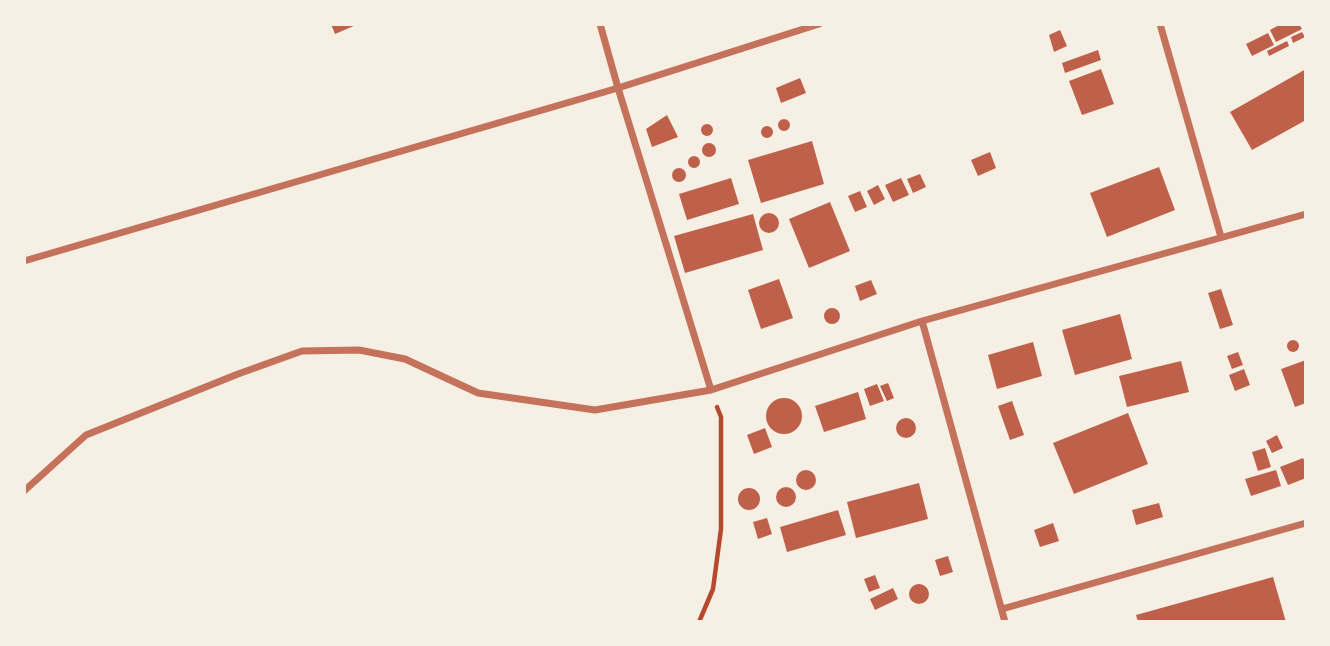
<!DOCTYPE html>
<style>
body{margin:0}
#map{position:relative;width:1330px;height:646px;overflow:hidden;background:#f6efe4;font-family:Poppins,sans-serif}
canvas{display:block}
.frame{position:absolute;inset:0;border:26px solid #f6efe4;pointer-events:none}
</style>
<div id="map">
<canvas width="1330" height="646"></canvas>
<div class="frame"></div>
</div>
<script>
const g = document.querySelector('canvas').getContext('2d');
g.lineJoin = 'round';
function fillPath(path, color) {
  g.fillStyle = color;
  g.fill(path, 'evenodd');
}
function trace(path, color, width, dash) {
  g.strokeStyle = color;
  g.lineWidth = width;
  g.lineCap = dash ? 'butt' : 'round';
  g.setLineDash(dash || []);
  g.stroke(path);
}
fillPath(new Path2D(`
 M331 24H356V25L335 34Z
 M1281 24H1299L1302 29 1276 42 1270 30Z
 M1060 30 1067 46 1054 52 1049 35Z
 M1302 32 1305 37 1293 43 1291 37Z
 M1268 33 1274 45 1252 56 1246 44Z
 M1287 41 1289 46 1269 56 1267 51Z
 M1098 50 1101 60 1065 73 1062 63Z
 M1101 69 1114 104 1082 115 1069 81Z
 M1306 69V120L1252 150 1230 112Z
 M800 78 806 93 781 103 776 88Z
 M667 115 678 137 652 147 646 129Z
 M778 125a6 6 0 1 1 12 0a6 6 0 1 1-12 0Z
 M701 130a6 6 0 1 1 12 0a6 6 0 1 1-12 0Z
 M761 132a6 6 0 1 1 12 0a6 6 0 1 1-12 0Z
 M812 141 824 184 761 203 748 160Z
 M702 150a7 7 0 1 1 14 0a7 7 0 1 1-14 0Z
 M990 152 996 168 978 176 971 160Z
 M688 162a6 6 0 1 1 12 0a6 6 0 1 1-12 0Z
 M1159 167 1175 210 1107 237 1090 193Z
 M672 175a7 7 0 1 1 14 0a7 7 0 1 1-14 0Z
 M920 174 926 187 913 193 907 179Z
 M731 178 739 204 687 220 679 194Z
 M901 178 909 195 893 202 885 185Z
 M878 185 885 199 874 205 867 191Z
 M860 191 867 207 855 212 848 196Z
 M830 202 850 251 809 268 789 219Z
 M759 223a10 10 0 1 1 20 0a10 10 0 1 1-20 0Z
 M753 214 763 250 685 273 674 236Z
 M779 279 793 318 761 329 748 290Z
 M871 280 877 294 860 301 855 286Z
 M1221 289 1233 325 1220 329 1208 293Z
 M824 316a8 8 0 1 1 16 0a8 8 0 1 1-16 0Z
 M1120 314 1132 359 1075 375 1062 330Z
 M1287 346a6 6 0 1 1 12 0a6 6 0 1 1-12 0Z
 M1033 342 1042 376 997 389 988 355Z
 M1238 352 1243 365 1232 369 1227 356Z
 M1306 360V403L1295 407 1281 369Z
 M1181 361 1189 392 1127 407 1119 376Z
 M1244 369 1250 385 1235 391 1229 375Z
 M888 383 894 398 887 401 880 386Z
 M877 384 884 401 870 406 864 389Z
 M858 392 866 419 824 432 815 406Z
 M766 416a18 18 0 1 1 36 0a18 18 0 1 1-36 0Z
 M1012 401 1024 435 1010 440 998 406Z
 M1128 413 1148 464 1074 494 1053 443Z
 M896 428a10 10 0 1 1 20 0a10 10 0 1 1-20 0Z
 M765 428 772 447 754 454 747 435Z
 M1277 435 1283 448 1272 453 1266 441Z
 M1265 448 1271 467 1258 471 1252 452Z
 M1303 458 1306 464V478L1288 485 1280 467Z
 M796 480a10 10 0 1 1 20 0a10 10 0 1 1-20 0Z
 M1276 470 1281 486 1251 496 1245 479Z
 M919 483 928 519 856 538 847 502Z
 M776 497a10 10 0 1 1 20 0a10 10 0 1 1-20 0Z
 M738 499a11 11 0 1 1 22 0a11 11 0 1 1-22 0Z
 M1159 503 1163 517 1136 525 1132 510Z
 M838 510 846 535 787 552 780 527Z
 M767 518 772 534 758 539 753 522Z
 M1053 523 1059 541 1040 547 1034 530Z
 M948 556 953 572 940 576 935 560Z
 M875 575 880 588 869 592 864 579Z
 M1273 577 1286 622H1138L1136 615Z
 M909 594a10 10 0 1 1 20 0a10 10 0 1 1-20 0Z
 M893 588 898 599 875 610 870 599Z`), '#bf614a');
trace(new Path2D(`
 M699 622 713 589 721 529V417L717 407`), '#b5482f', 4.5);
trace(new Path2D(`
 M600 24 618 88 711 390
 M1160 24 1221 237
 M24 261 618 88 819 24
 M922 321 1005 622
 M24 491 86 435 238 374 302 351 359 350 405 359 478 393 595 410 711 390 922 321 1306 214
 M1002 609 1306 523`), '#c5725c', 7);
</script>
